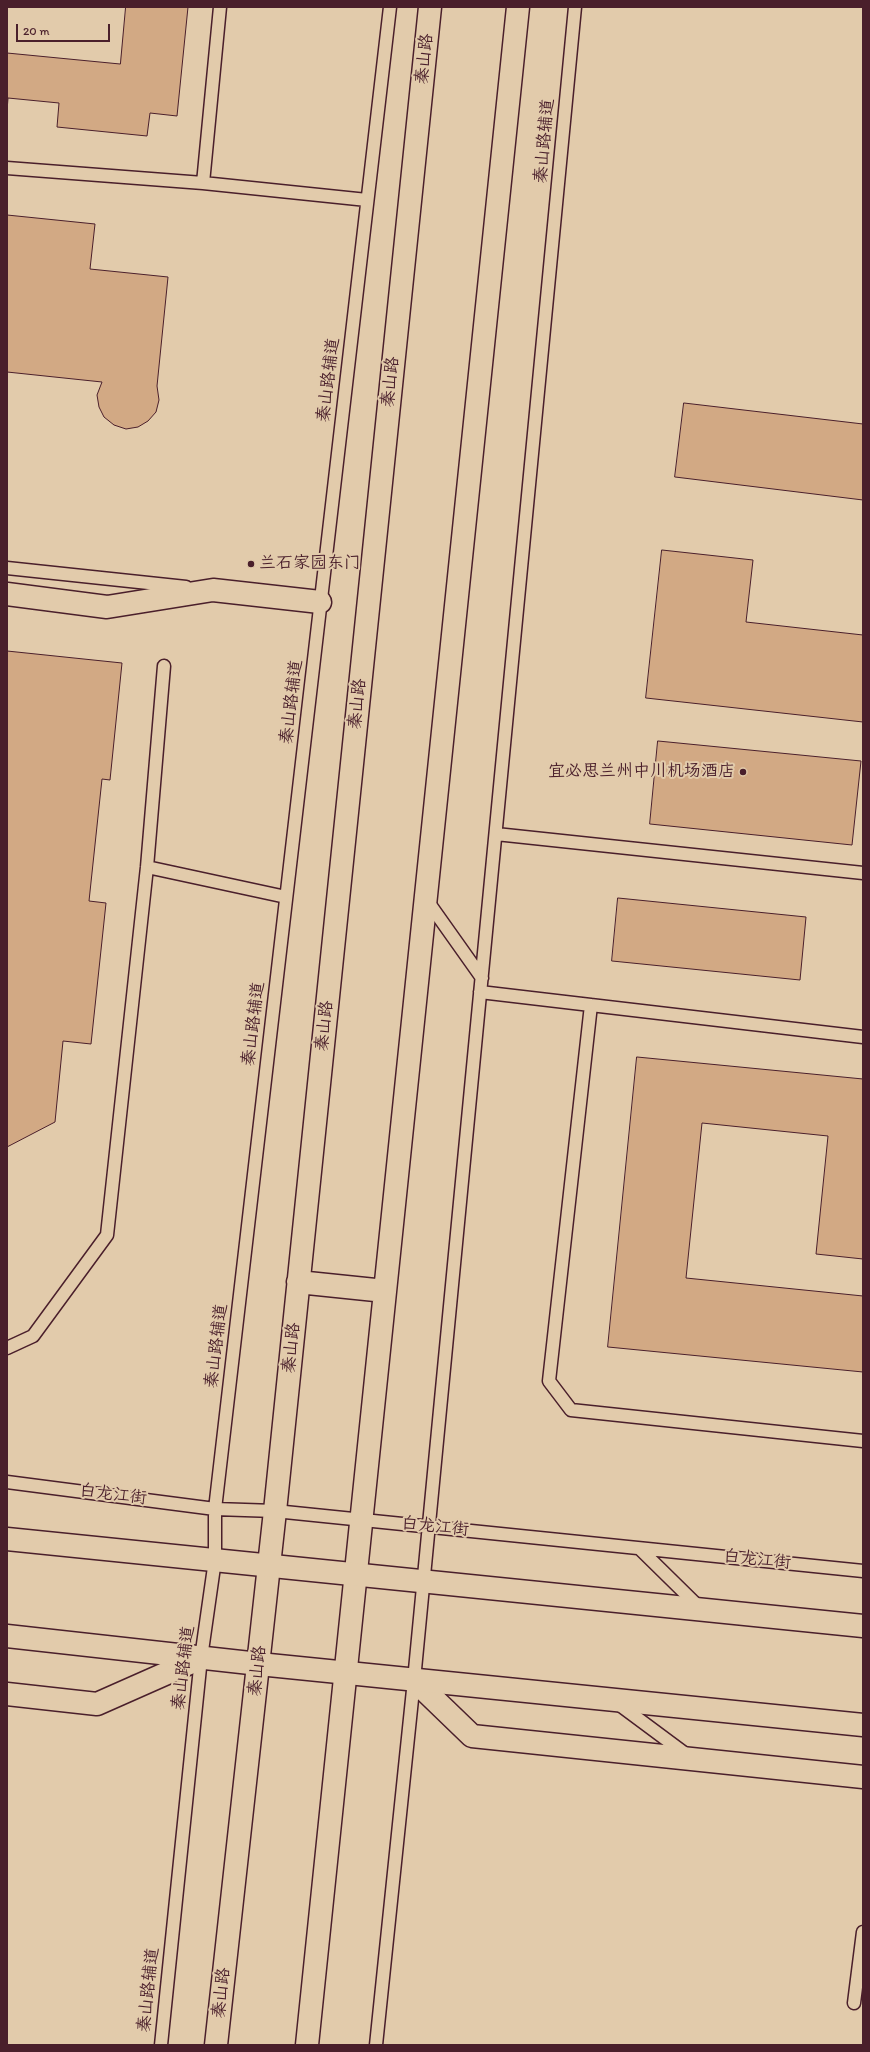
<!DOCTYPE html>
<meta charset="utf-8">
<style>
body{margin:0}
#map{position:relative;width:870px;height:2052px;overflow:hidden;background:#e2cbab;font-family:Itim,sans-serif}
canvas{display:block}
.frame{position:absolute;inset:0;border:8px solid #4a1f2b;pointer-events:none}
.scale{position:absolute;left:16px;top:24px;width:94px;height:18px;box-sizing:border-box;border:2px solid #4a1f2b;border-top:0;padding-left:5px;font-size:12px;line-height:14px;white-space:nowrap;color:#4a1f2b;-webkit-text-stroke:3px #e2cbab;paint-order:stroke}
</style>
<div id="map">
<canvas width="870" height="2052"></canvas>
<div class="frame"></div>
<div class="scale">20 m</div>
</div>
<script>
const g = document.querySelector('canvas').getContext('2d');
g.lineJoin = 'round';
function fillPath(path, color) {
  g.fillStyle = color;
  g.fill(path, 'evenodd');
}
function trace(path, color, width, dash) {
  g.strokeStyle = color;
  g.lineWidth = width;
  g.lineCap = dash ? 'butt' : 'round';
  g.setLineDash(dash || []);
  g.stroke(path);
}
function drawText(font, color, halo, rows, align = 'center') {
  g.font = font + ' Itim,"LXGW WenKai TC",sans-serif';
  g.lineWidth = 4;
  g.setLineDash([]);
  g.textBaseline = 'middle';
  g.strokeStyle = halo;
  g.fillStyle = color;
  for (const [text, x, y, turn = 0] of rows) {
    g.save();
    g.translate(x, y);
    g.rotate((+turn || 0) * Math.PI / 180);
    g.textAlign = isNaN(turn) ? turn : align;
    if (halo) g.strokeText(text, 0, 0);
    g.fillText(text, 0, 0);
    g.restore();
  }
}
const building = new Path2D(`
 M126 7H188L177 116 150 113 147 136 57 127 59 103 8 98 7 111V53L120 64Z
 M7 215 95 224 90 269 168 277 157 386 159 400 156 412 148 421 138 427 126 429 114 425 104 417 99 407 97 395 102 382 7 372Z
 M684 403 863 424V500L675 477Z
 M662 550 753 560 746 622 863 635V722L646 698Z
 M7 651 122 663 110 780 102 779 89 901 106 903 91 1044 63 1041 55 1122 7 1147Z
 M658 741 861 761 852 845 650 824Z
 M618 898 806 917 800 980 612 961Z
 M637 1057 863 1079V1259L816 1254 828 1136 702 1123 686 1278 863 1296V1372L608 1347Z`);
fillPath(building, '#d2a984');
trace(building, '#4a1f2b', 1);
const service = new Path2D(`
 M7 168 203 183 367 200
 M203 183 220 7
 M7 568 186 587
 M496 834 863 873
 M147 867 286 897
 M426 899 482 978
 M480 992 863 1037
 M591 1005 549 1381 571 1410 863 1441
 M7 1348 33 1336 107 1235 147 867 164 666
 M7 1482 215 1509 275 1511 863 1571
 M640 1549 701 1609
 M617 1703 687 1755
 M854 2003 863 1932
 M161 2045 201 1658 215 1560V1509L390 7
 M376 2045 414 1680 575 7`);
const minor = new Path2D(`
 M7 594 107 607 213 590 320 602
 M414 1680 472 1736 863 1777
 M7 1694 97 1704 201 1658`);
const tertiary = new Path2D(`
 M298 1282 385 1291
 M216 2045 275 1511 430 7
 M307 2045 518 7`);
const secondary = new Path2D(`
 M7 1539 863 1626
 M7 1636 259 1664 863 1725`);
trace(service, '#4a1f2b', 15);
trace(minor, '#4a1f2b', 25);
trace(tertiary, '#4a1f2b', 25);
trace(secondary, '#4a1f2b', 25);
trace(service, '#e2cbab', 12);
trace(minor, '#e2cbab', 22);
trace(tertiary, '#e2cbab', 22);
trace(secondary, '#e2cbab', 22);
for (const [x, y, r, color] of [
 [251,564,4,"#4a1f2b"],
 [743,772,4,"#4a1f2b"]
]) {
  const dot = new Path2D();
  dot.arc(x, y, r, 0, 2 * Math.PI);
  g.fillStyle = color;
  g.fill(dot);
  trace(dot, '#e2cbab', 1.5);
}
drawText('17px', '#4a1f2b', '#e2cbab', [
 ["秦山路",425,59,-84],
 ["秦山路辅道",545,141,-85],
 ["秦山路辅道",329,380,-83],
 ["秦山路",391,382,-84],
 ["秦山路辅道",292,702,-83],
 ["秦山路",358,704,-84],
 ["秦山路辅道",254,1024,-83],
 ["秦山路",325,1026,-84],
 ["秦山路辅道",217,1346,-83],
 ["秦山路",292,1348,-84],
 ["白龙江街",113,1495,7],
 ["白龙江街",435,1527,6],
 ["白龙江街",757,1560,6],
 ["秦山路辅道",184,1668,-83],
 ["秦山路",258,1671,-84],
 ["秦山路辅道",149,1990,-84],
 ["秦山路",222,1993,-84]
]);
drawText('17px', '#4a1f2b', '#e2cbab', [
 ["兰石家园东门",259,564],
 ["宜必思兰州中川机场酒店",735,772,"right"]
], 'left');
</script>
